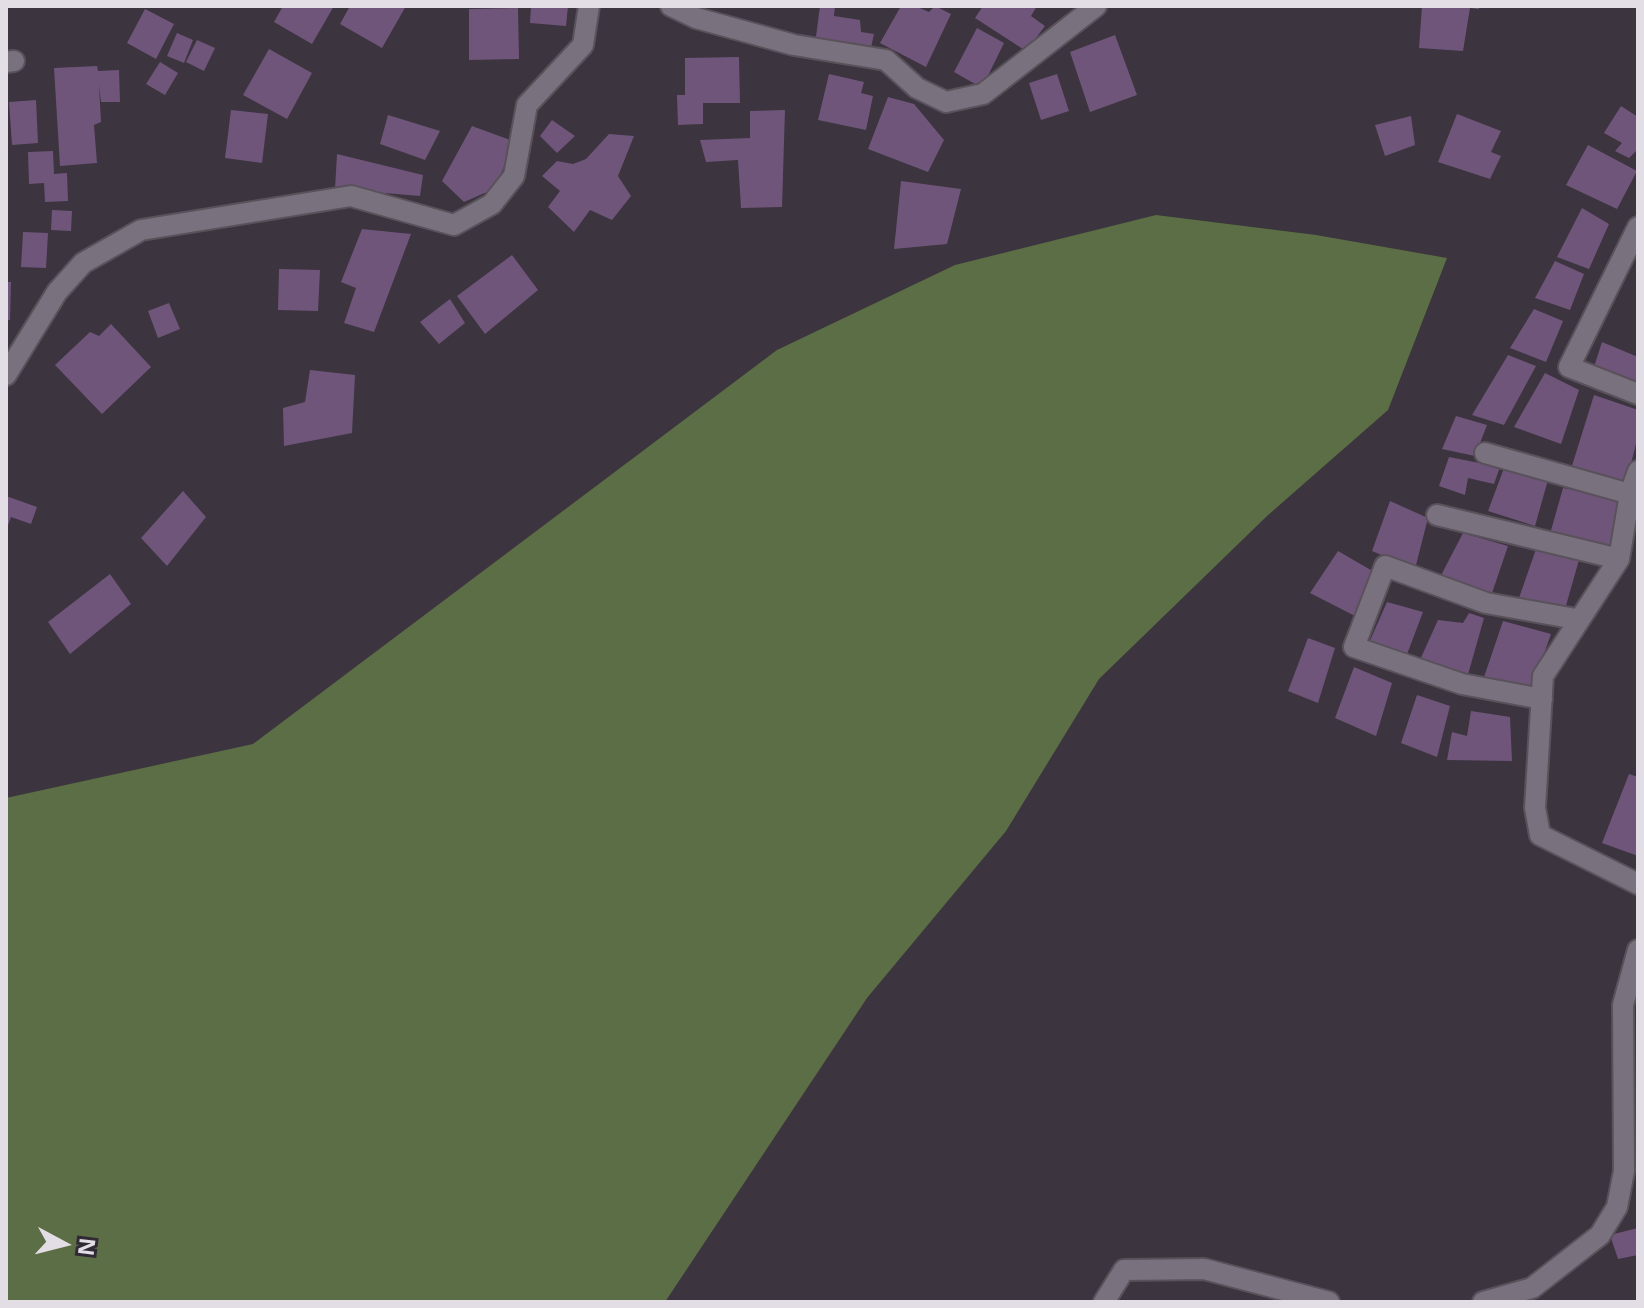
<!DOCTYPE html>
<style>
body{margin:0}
#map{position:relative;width:1644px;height:1308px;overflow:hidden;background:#3c343f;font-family:"Open Sans",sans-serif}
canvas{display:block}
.frame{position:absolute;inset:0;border:8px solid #e3dee5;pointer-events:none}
.north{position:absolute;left:24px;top:1204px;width:80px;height:80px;-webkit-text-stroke:6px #312a35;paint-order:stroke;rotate:97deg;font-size:22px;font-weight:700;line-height:32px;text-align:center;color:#e3dee5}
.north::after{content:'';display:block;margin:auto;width:28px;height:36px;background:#e3dee5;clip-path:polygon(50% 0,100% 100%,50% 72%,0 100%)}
</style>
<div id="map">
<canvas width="1644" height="1308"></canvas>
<div class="frame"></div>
<div class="north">N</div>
</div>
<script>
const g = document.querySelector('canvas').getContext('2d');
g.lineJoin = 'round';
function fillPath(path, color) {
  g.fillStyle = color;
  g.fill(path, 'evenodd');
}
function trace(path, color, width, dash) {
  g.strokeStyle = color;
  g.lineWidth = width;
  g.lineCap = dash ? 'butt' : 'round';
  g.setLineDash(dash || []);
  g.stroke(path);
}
fillPath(new Path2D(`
 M1156 215 1316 235 1447 258 1388 410 1267 516 1099 679 1006 831 867 998 665 1302H6V798L253 744 777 350 955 265Z`), '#5c6e45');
fillPath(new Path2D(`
 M283 6H334L312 44 274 22Z
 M350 6H406L382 48 340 24Z
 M531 6H568L566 26 530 23Z
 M820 6H835L834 16 860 20 861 32 874 34 870 52 815 44Z
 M901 6H915L929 12 935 6 951 14 926 67 880 43Z
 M983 6H1037L1031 16 1045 26 1026 51 975 18Z
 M1422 6H1479V9L1470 8 1463 51 1419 48Z
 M518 8 519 59 469 60V9Z
 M145 9 174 24 156 59 127 43Z
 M977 28 1004 43 982 88 954 72Z
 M177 33 193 40 184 63 167 56Z
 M1115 35 1137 95 1090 112 1070 52Z
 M197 40 215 48 204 71 186 62Z
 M269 49 312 73 287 119 243 95Z
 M739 57 740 103H703V124L678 125 677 95H685V58Z
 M160 62 178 73 165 95 146 84Z
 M97 66 98 71 119 70 120 102H101L99 85 101 122 94 125 97 163 60 166 54 68Z
 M829 74 864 82 861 93 873 96 866 130 818 120Z
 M1057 74 1069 111 1041 120 1029 83Z
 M888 97 914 104 944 140 928 172 868 149Z
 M36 100 38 143 12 145 9 102Z
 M1621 106 1638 117V149L1629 158 1615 151 1622 143 1604 133Z
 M231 110 268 114 262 163 225 158Z
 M785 110 782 207 741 208 738 160 706 162 700 140 750 138V111Z
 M1457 114 1501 131 1491 152 1501 156 1490 179 1438 162Z
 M388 115 440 131 425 160 380 144Z
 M1411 116 1415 145 1385 156 1375 125Z
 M552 120 575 136 557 153 540 136Z
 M472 126 513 141 496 188 464 202 442 181Z
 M609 134 634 136 618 176 631 196 612 220 590 210 574 232 548 207 560 191 542 176 557 161 573 164 586 159Z
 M1588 145 1637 171 1617 209 1566 185Z
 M53 151 54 174 67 173 68 201 45 202 44 183 29 184 28 152Z
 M337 154 423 175 420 196 335 189Z
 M901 181 961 189 947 244 894 249Z
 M1582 208 1609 224 1589 269 1557 257Z
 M52 210 72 211 71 231 51 230Z
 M362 229 411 234 374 332 344 323 356 288 341 282Z
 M23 232 48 233 46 268 21 267Z
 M512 255 538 290 485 334 457 296Z
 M1555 261 1584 274 1570 310 1535 298Z
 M279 269 320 270 318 311 278 310Z
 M6 282H11L10 320H6Z
 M450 299 465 323 439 344 420 322Z
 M169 303 180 329 158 338 148 311Z
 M1534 309 1563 321 1546 362 1510 348Z
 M111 324 151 367 102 414 55 365 90 332 99 336Z
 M1602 342 1638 357V382L1594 367Z
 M1508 355 1536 366 1504 425 1472 415Z
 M310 370 355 375 352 433 284 446 283 408 305 402Z
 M1545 373 1579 390 1561 444 1514 427Z
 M1594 395 1638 410V436L1626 483 1571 469Z
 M1456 416 1487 425 1475 456 1442 449Z
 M1449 457 1500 467 1494 484 1468 478 1465 495 1439 486Z
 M1504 468 1548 480 1535 526 1488 511Z
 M1563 488 1623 499 1611 549 1548 541Z
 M183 491 206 517 167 566 141 538Z
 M6 496 37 507 31 524 11 517 6 531Z
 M1390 501 1428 518 1415 569 1372 551Z
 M1463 533 1508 546 1491 596 1437 583Z
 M1536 549 1579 560 1565 609 1519 598Z
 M1338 551 1376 573 1357 617 1310 593Z
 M110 574 131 604 70 654 48 622Z
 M1387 602 1423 612 1406 657 1368 645Z
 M1469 613 1484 618 1467 678 1419 662 1438 620 1463 623Z
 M1503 621 1551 634 1531 691 1484 677Z
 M1308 638 1335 648 1318 703 1288 691Z
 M1354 667 1392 683 1376 736 1335 718Z
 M1417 695 1450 706 1437 757 1401 743Z
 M1471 711 1510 717 1512 761 1447 760 1452 732 1467 736Z
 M1629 774 1638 777V856L1602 843Z
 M1638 1228V1255L1618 1259 1610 1235Z`), '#6f557a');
const minor = new Path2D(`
 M671 6 696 18 794 45 886 60 917 88 946 102 983 94 1096 6
 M6 62 14 61
 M1638 227 1569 367 1638 394
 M6 375 57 292 83 263 141 230 351 196 454 225 492 204 514 176 527 105 583 45 589 6
 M1485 453 1630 494
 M1638 471 1630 494 1619 559 1543 676 1535 808 1540 835 1638 884
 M1437 515 1619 559
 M1542 699 1462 684 1354 647 1385 566 1486 603 1576 619
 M1104 1302 1124 1270 1204 1269 1329 1302
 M1483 1302 1532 1288 1600 1235 1617 1207 1624 1171 1623 1005 1638 950`);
trace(minor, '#59525b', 24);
trace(minor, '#7a717e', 20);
</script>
